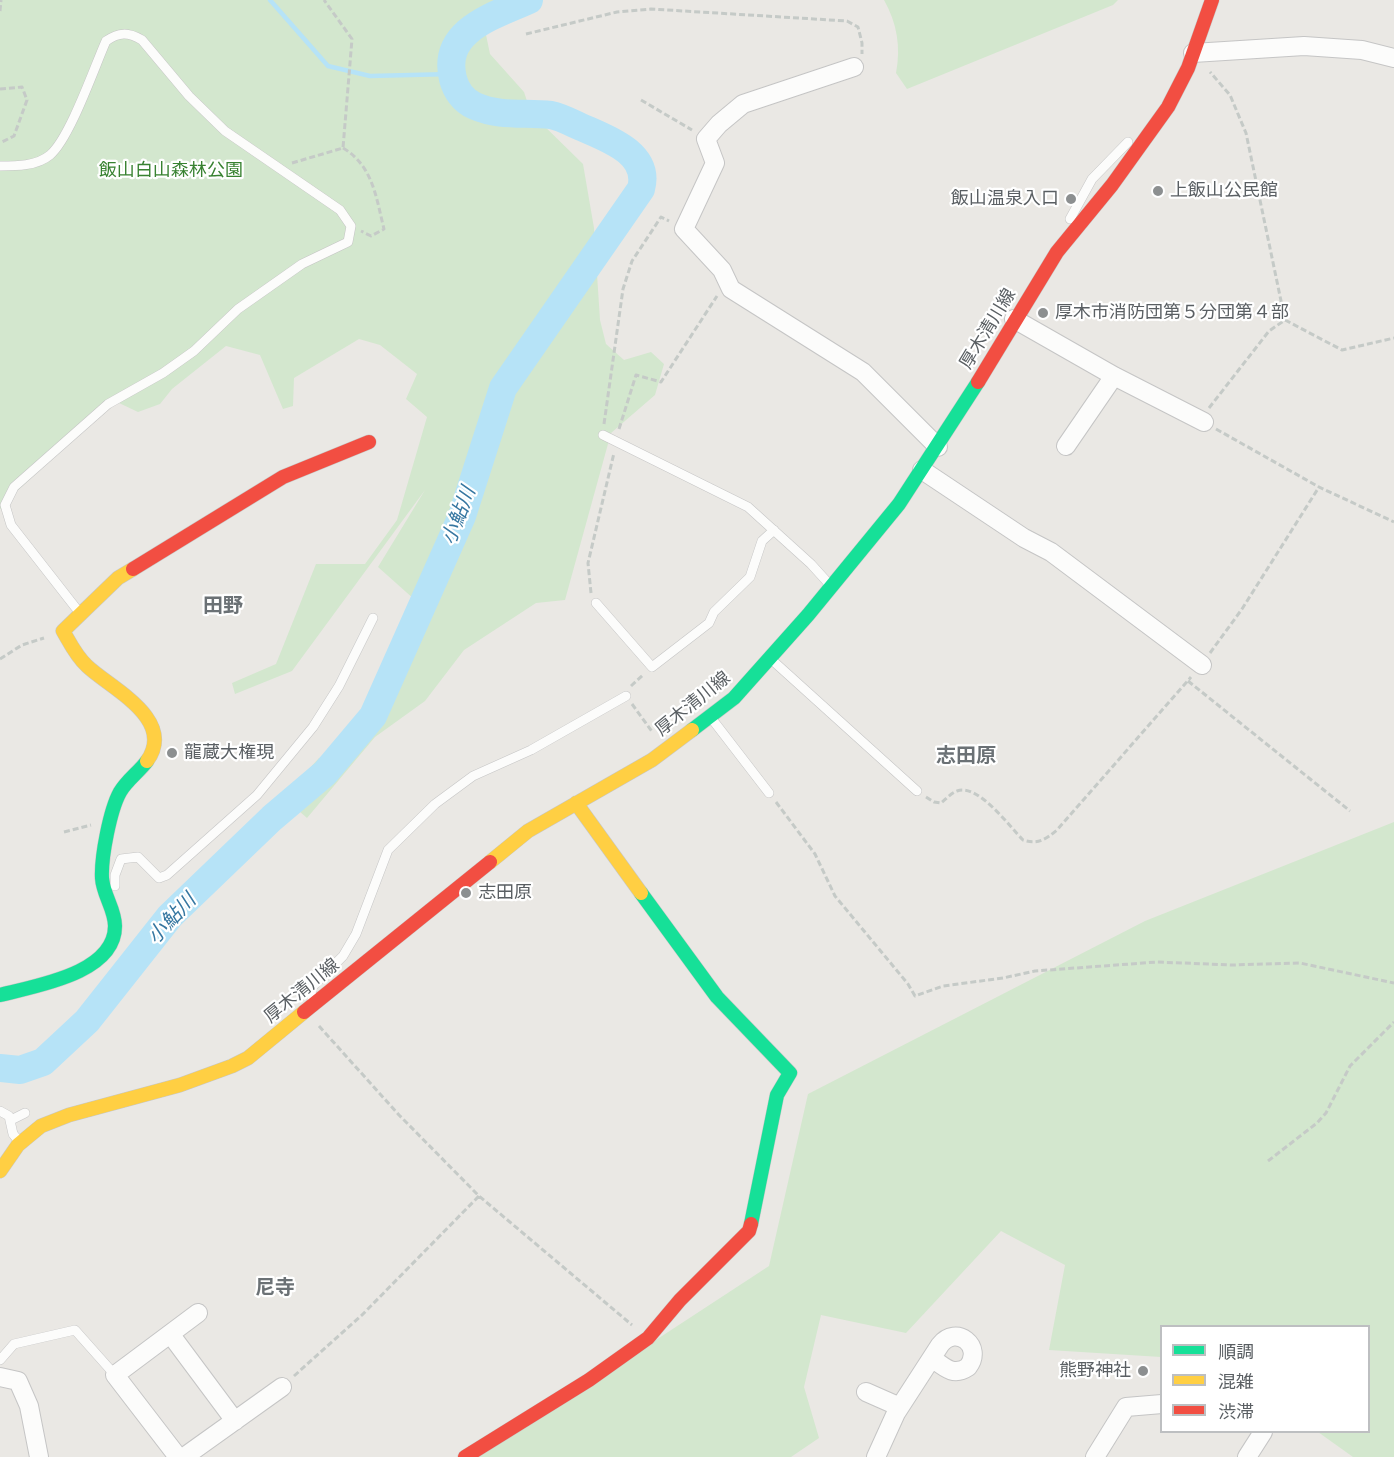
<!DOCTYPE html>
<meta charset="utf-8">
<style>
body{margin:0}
#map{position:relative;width:1394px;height:1457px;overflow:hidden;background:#eae8e4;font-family:Montserrat,"Noto Sans JP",sans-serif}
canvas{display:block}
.legend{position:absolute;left:1160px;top:1325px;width:210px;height:108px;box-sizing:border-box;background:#fff;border:2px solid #bdbfc1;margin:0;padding:8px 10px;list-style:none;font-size:18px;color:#5a5f63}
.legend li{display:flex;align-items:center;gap:12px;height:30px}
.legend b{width:30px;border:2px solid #bdbfc1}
</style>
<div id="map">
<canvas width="1394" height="1457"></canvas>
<ul class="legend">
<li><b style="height:8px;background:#16e098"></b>順調</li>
<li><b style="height:8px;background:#ffcf43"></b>混雑</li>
<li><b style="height:8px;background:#f24e42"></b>渋滞</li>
</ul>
</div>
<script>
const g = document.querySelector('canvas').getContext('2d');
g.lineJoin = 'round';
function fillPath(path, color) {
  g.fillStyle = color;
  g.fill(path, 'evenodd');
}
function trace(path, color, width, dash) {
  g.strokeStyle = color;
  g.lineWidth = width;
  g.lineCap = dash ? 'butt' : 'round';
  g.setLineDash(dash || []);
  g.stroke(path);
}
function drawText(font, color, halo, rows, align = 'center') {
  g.font = font + ' Montserrat,"Noto Sans JP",sans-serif';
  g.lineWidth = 4.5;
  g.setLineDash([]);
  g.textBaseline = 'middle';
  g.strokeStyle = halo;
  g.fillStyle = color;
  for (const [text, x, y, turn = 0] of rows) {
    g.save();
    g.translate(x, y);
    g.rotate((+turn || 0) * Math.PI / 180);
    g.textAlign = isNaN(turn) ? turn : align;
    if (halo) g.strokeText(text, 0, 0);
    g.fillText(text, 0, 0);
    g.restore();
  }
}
fillPath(new Path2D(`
 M0 0H524L485 30 490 54 524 92 531 113 583 164 594 228 600 320 606 344 624 360 651 352 664 364 655 395 611 433 565 600 536 603 464 650 425 701 375 737 307 818 283 797 319 758 342 751 433 601 415 600 378 567 425 490 292 671 235 694 232 683 276 664 316 564H365L397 520 427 417 406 399 417 374 380 345 359 339 294 378 293 406 283 409 260 355 226 346 172 389 160 404 138 412 119 403 110 406 17 491 10 503 0 509Z
 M884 0H1118L1113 5 907 89 896 73C901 47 897 23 884 0Z
 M1394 822V1457H1353L1318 1432H1368V1326H1162L1161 1357 1049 1350 1065 1265 1001 1231 906 1333 821 1315 804 1387 819 1438 791 1457H477L769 1266 808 1094 1145 921Z`), '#d3e7ce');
trace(new Path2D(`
 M270 0 328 66 370 76 452 74`), '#b6e3f7', 4.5);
trace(new Path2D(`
 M0 1068 20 1070 43 1062 87 1021 170 916 272 818 325 773 373 716 462 516 503 388 641 189C651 153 606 138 581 127 572 123 561 117 551 115 525 112 500 117 475 106 463 101 456 90 453 79 441 30 494 16 529 0`), '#b6e3f7', 28);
const lane = new Path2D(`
 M0 166C16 166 37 166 50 155 70 138 94 68 106 41 119 32 128 32 142 40L189 96 225 131 340 210 351 226 348 242 302 264 238 309 194 351 163 373 108 404 14 487 5 505 11 525 79 612
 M1070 219 1092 179 1128 142
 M603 435 748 507 811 564 830 585
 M596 603 652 667 709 623 714 612 750 577 762 541 774 530
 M772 660 917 791
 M712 719 769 793
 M115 886V875L121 859 138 857 159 878 167 875 257 795 313 727 339 686 373 618
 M312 1000 311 988 343 956 356 934 388 850 435 804 473 776 531 750 626 696
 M0 1111 9 1116 13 1134 18 1140
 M11 1120 25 1113
 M0 1360 14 1344 75 1330 115 1375`);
const street = new Path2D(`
 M1193 53 1304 46 1362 50 1394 58
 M854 67 743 104 719 124 706 139 715 163 684 229 722 270 731 289 863 372 938 447
 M1014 319 1114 376 1204 422
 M1066 446 1114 376
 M922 470 1024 538 1051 552 1202 665
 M171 1335 235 1421
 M0 1377 18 1381 29 1406 39 1457
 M866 1392 900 1407
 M178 1457 115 1375 198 1313
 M184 1457 282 1387
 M876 1457 896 1413 940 1345C956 1324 984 1346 968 1367 953 1377 944 1367 932 1358
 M1095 1457 1126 1407 1162 1404
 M1247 1457 1263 1432`);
const fast = new Path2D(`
 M692 730 734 698 808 615 899 504 978 382
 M641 893 717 997 790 1073 777 1095 751 1224
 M0 995C34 986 115 974 115 926 115 909 103 895 102 878 101 857 110 810 120 792 127 780 139 772 147 761`);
const slow = new Path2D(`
 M133 569 118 578 63 631C70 643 76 656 87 666 110 688 177 719 147 761
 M576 803 641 893
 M490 862 528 831 652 760 692 730
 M0 1171 18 1145 41 1126 69 1115 180 1085 232 1066 248 1058 304 1012`);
const jam = new Path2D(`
 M978 382 1057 252 1112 185 1168 107 1188 68 1212 0
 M133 569 283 477 369 442
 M304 1012 490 862
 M465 1457 589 1380 648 1338 680 1300 749 1231 751 1224`);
trace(lane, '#c5c5c5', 10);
trace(street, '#c5c5c5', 20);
trace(fast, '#c6c7c6', 15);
trace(slow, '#c6c7c6', 15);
trace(jam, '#c6c7c6', 15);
trace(new Path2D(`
 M0 11 1 0
 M526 34 617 12 651 9 847 21 858 27 862 43V54
 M0 89 22 87 27 100 14 136 0 143
 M641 100 692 130
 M343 148C373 166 376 197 384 229L371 236 361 231
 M292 163 343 148 352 39 324 0
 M1285 320 1342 350 1394 338
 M1209 408 1269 331 1285 320 1246 133 1230 95 1210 72
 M604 424 623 289 632 261 661 217 669 221
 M619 429 636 375 661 382 717 296
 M1216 429 1319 487 1394 522
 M591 593 588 563 614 453
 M1210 653 1242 609 1319 487
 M0 659 22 645 44 638
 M1188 681 1350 811
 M631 686 644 674
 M632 704 653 733
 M926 797 934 802 941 803C946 799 951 793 957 791 978 783 1009 826 1023 840 1038 845 1046 839 1057 830L1191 677
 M776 802 815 854 835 896 908 984 915 996 943 986 1003 978 1035 971 1157 962 1232 965 1300 963 1394 983
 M64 832 91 825
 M319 1026 399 1115 479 1196 632 1325
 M1268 1161 1317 1123 1326 1113 1350 1066 1394 1022
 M294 1376 362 1315 479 1196`), '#c5cac7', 3, [6, 3]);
trace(lane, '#fcfcfb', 9);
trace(street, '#fcfcfb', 18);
trace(fast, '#16e098', 14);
trace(slow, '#ffcf43', 14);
trace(jam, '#f24e42', 14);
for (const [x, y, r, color] of [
 [1158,191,6,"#8c8f90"],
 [1071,199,6,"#8c8f90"],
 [1043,313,6,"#8c8f90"],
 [172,753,6,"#8c8f90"],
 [466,893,6,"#8c8f90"],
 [1143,1371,6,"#8c8f90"]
]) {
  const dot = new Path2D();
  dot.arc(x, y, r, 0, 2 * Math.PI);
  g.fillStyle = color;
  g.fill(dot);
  trace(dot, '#fff', 2);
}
drawText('18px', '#388231', '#fff', [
 ["飯山白山森林公園",171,171]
]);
drawText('18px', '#5a5f63', '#fff', [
 ["上飯山公民館",1170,191],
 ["飯山温泉入口",1059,199,"right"],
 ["厚木市消防団第５分団第４部",1055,313],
 ["龍蔵大権現",184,753],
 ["志田原",478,893],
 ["熊野神社",1131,1371,"right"]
], 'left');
drawText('18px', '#5a5f63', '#fff', [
 ["厚木清川線",988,329,-59],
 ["厚木清川線",693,704,-39],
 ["厚木清川線",302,991,-39]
]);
drawText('italic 20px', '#3677a1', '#fff', [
 ["小鮎川",459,516,-69],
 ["小鮎川",172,919,-47]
]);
drawText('bold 20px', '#6b7175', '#fff', [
 ["田野",223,606],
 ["志田原",966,756],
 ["尼寺",275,1288]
]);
</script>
